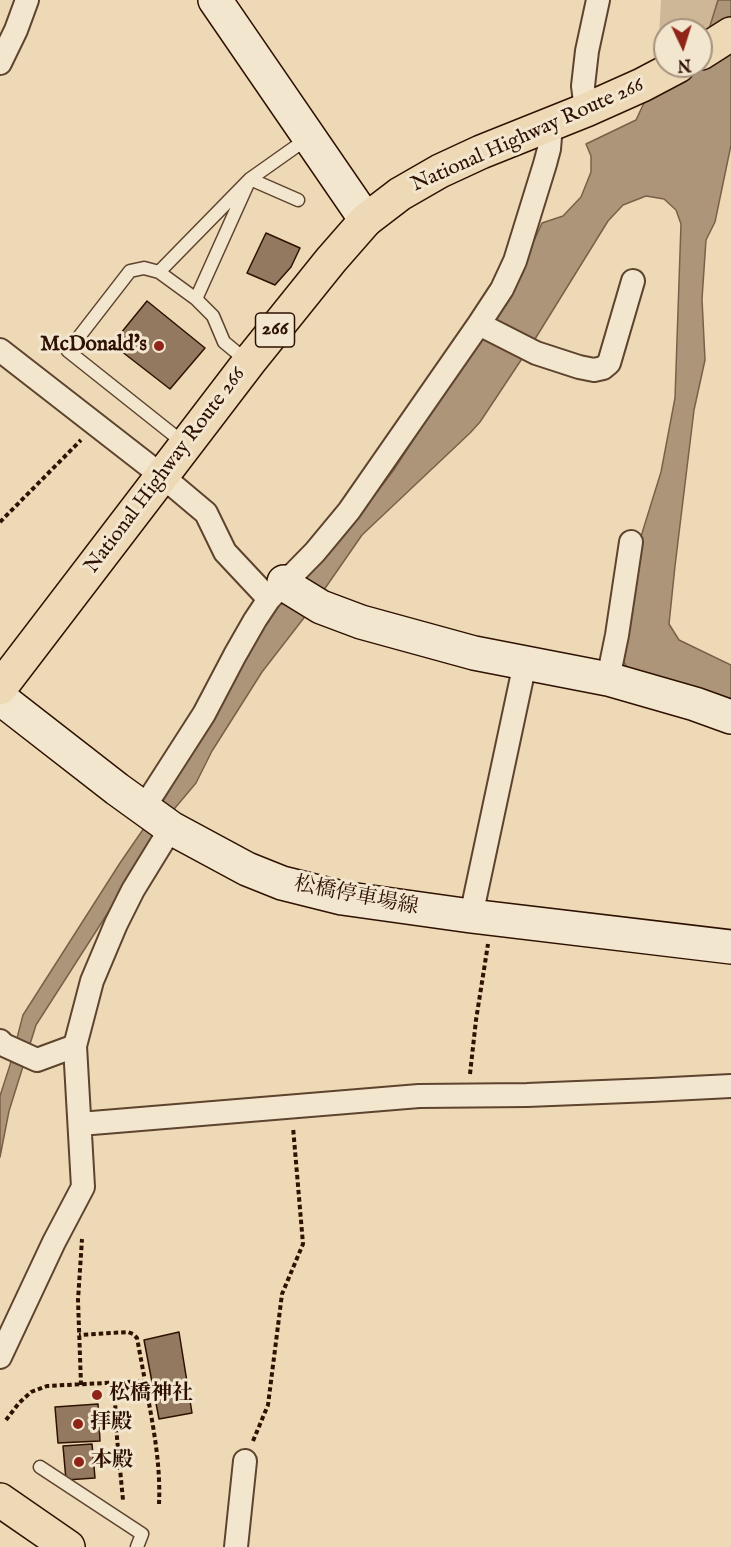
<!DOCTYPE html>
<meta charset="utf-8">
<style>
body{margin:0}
#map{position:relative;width:731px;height:1547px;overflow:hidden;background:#edd9b5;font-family:"IM FELL English",serif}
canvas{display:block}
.north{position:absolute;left:653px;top:18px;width:60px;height:60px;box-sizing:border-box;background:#f3e6cf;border:2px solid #a5917d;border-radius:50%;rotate:176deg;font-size:16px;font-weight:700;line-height:24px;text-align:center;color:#2f1101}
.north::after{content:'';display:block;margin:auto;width:21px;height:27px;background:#8f2418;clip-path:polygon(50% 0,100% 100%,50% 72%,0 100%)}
</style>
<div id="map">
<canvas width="731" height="1547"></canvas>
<div class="north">N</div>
</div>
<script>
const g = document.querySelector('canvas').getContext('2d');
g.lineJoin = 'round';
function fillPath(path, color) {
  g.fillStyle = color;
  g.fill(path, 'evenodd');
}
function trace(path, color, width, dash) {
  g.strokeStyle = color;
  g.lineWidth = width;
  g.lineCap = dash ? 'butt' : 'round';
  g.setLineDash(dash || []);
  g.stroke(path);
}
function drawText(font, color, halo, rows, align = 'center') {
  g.font = font + ' "IM FELL English","Noto Serif JP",serif';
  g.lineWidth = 6;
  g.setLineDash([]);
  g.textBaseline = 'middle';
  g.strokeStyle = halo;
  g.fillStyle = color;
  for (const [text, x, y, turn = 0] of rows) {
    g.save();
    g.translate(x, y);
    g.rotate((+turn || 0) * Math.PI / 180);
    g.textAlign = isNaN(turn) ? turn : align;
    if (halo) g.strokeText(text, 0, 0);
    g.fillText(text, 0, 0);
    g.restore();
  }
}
fillPath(new Path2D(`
 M661 0H718L704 42 701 45V30H665V66L657 75Z`), '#cdb796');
const water = new Path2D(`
 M718 0H731V145L715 222 706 240 702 299 705 360 694 410 675 566 669 624 679 640 731 665V707L628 669 620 656 634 559 661 472 675 398 681 224 676 210 664 199 646 196 623 205 608 221 535 339 480 422 470 433 362 535 310 610 262 672 212 751 196 783 175 808 36 1025 9 1111 0 1157V1096L10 1065 23 1015 120 863 166 796 246 656 284 596 346 532 393 471 513 287 542 223 563 216 581 197 591 172V156L586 144 636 120 657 75 705 42Z`);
fillPath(water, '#ac9578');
trace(water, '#7a6048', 1.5);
const building = new Path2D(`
 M266 233 300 248 291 267 275 285 247 273Z
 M147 301 205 348 170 389 112 344Z
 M179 1332 192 1413 159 1419 144 1340Z
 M98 1404 100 1441 58 1443 55 1407Z
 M92 1444 95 1478 66 1480 63 1446Z`);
fillPath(building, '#92795f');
trace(building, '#2f1101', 1.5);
const lane = new Path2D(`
 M159 272 250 179 308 138
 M196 299 250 179 298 200
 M185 444 68 351 130 271 144 268 159 272 196 299 213 316 224 342 247 361
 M40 1467 142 1534 137 1547`);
const street = new Path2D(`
 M0 63 16 30 27 0
 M586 110 583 86 587 51 598 0
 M479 324 536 353 579 367 594 370 603 368 609 363 633 281
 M0 350 162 476 206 513 225 552 269 599
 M608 679 617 635 631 542
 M143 809 204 714 235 655 255 620 269 599 315 552 349 511 479 324 502 289 515 261 545 164 549 149 551 125
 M471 916 525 663
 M0 1041 4 1045 37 1060 75 1046
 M80 1124 419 1096 527 1095 652 1090 731 1086
 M0 1357 54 1242 83 1187 75 1046 92 981 116 924 133 890 171 828
 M236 1547 245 1461`);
const secondary = new Path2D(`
 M215 0 366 220
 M284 582 290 588 321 607 361 622 474 653 608 679 695 704 731 717
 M0 698 117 789 171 828 247 869 282 883 342 898 471 916 731 947`);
const primary = new Path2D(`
 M0 1500 68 1547`);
const highway = new Path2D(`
 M701 53 731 34
 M0 688 249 362 331 260 366 220 400 194 440 171 481 152 586 110 642 85 678 66`);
trace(lane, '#5e432e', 15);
trace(street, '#5e432e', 26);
trace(secondary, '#2f1101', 36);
trace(primary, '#2f1101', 36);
trace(highway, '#2f1101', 36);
trace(new Path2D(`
 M0 522 81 440
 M470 1074 476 1020 488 944
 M145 1381C152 1421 161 1462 159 1504
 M114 1383 117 1438 123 1500
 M81 1385 78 1300 82 1239
 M6 1420 19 1403 31 1392 47 1386 145 1381 137 1338 133 1334 128 1332 79 1335
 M253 1441 268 1405 282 1294 303 1244 293 1127`), '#2f1101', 4, [4.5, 3]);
trace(lane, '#f3e6cf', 12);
trace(street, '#f3e6cf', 22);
trace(secondary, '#f3e6cf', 33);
trace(primary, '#edd9b5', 33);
trace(highway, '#edd9b5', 33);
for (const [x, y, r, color] of [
 [159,346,6,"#8f2418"],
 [97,1395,6,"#8f2418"],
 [78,1424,6,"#8f2418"],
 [79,1462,6,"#8f2418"]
]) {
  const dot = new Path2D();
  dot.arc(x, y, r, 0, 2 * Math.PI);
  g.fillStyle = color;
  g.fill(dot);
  trace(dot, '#f3e6cf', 2);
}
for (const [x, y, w] of [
 [275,330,39]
]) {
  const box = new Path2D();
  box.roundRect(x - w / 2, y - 17, w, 34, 4.5);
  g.fillStyle = '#f3e6cf';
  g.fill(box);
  trace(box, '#2f1101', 1.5);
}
drawText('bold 20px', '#2f1101', null, [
 ["266",275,330]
]);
drawText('21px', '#2f1101', '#f3e6cf', [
 ["National Highway Route 266",528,136,-24],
 ["National Highway Route 266",166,471,-53],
 ["松橋停車場線",356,897,11]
]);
drawText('bold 21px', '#2f1101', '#f3e6cf', [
 ["McDonald's",147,346,"right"],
 ["松橋神社",109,1395],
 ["拝殿",90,1424],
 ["本殿",91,1462]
], 'left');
</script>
